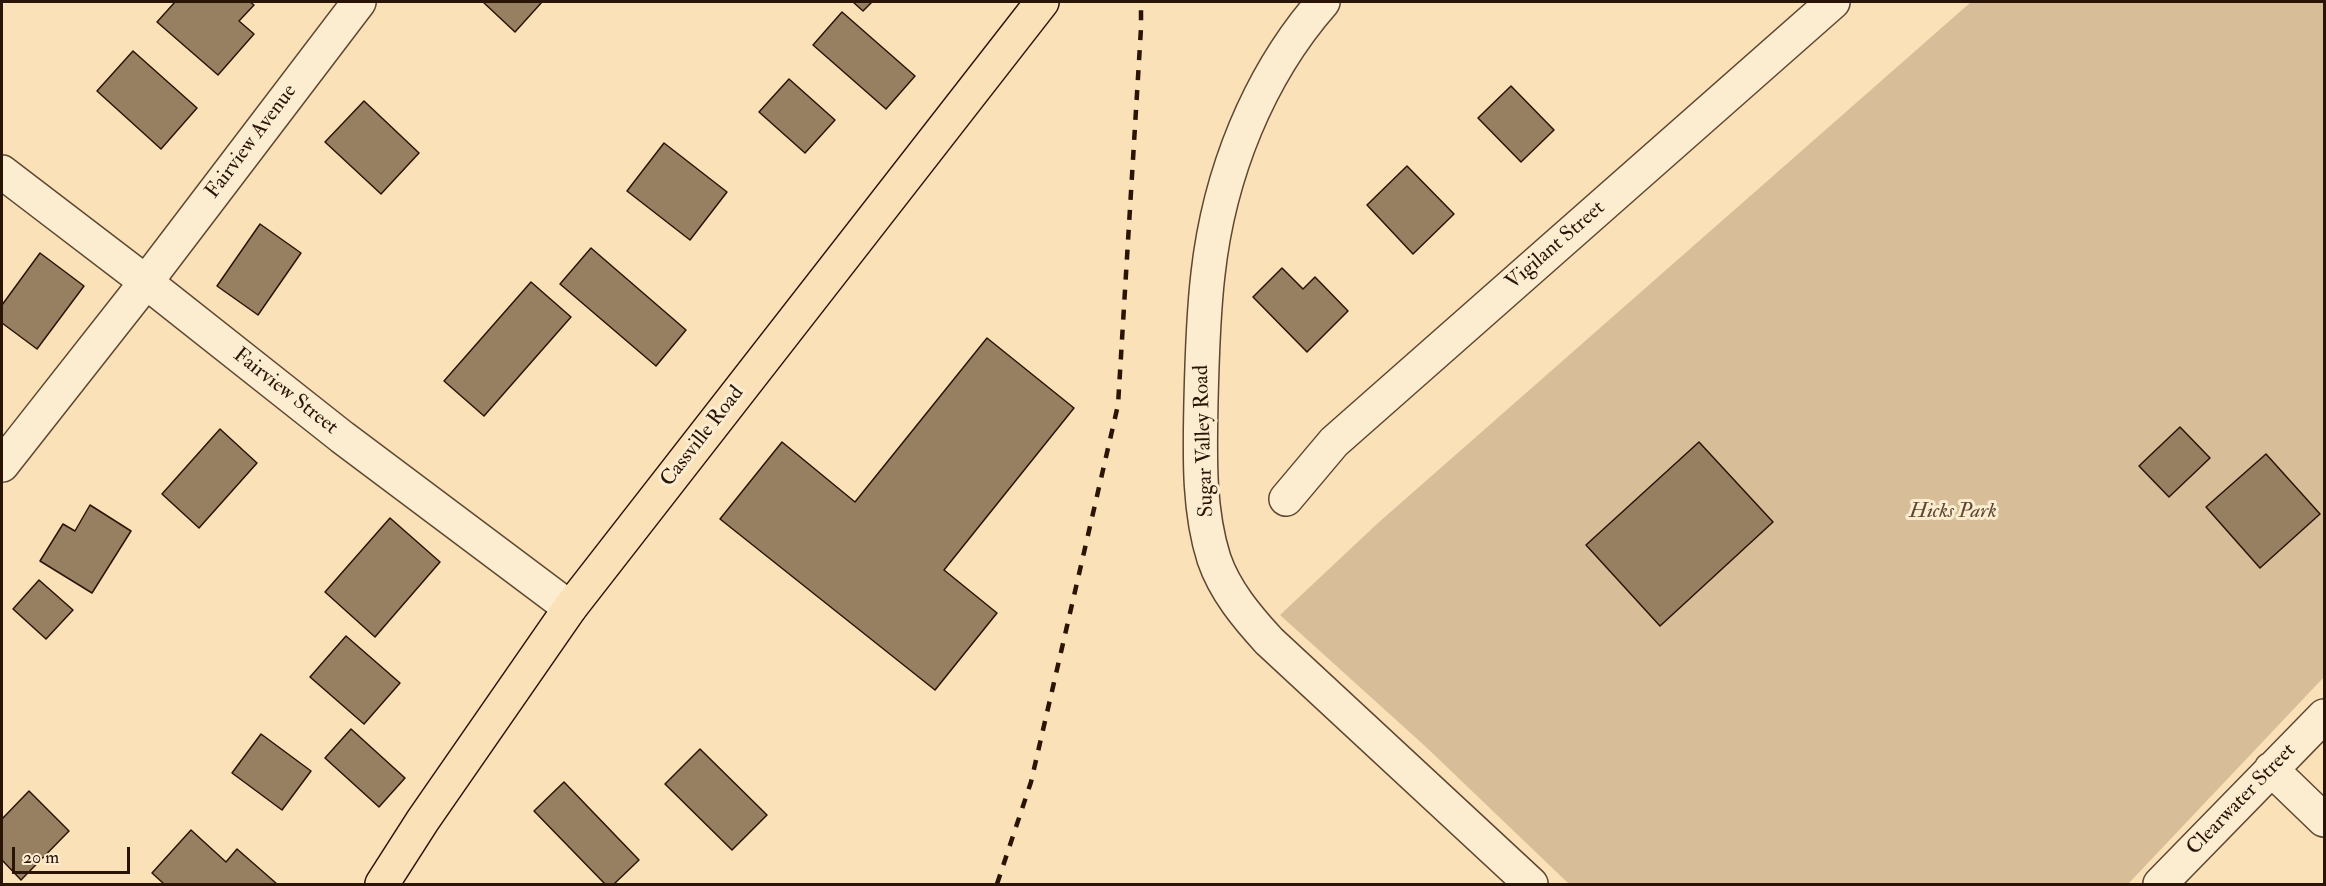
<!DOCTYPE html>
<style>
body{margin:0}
#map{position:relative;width:2326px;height:886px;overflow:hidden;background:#fbe1b7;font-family:"IM FELL Double Pica",serif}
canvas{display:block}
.frame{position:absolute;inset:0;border:3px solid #2a1406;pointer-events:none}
.scale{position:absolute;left:12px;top:847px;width:118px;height:27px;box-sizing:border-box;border:3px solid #2a1406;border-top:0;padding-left:8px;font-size:18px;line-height:21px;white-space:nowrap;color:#2a1406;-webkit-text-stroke:4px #fcecd0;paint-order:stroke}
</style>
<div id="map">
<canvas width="2326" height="886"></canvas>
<div class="frame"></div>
<div class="scale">20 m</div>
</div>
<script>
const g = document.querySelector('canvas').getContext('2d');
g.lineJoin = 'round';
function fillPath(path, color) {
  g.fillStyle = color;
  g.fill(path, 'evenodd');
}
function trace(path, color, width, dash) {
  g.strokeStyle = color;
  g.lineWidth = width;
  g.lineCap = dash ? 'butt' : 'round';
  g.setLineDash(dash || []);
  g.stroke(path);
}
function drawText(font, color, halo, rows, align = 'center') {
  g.font = font + ' "IM FELL Double Pica",serif';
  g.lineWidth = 6;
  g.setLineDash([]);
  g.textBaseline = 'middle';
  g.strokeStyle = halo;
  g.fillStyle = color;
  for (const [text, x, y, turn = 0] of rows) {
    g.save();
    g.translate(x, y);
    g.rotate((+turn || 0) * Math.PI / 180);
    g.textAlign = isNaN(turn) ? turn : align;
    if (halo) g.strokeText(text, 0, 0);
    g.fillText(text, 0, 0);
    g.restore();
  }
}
fillPath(new Path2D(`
 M1971 2H2324V677L2128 884H1569L1426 747 1280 615 1378 523Z`), '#d7be99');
const building = new Path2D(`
 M175 2H250L254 5 239 21 254 34 218 75 157 22Z
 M483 2H542L515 32Z
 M853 2H872L863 11Z
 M842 12 915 76 886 109 813 45Z
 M133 51 197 108 161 149 97 91Z
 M789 79 835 120 805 153 759 112Z
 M1511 86 1554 130 1521 162 1478 118Z
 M364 101 419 153 381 194 325 142Z
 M664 143 727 192 690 240 627 191Z
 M1407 166 1454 214 1413 254 1367 205Z
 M260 224 301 253 258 315 217 286Z
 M591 248 686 330 656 366 560 284Z
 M40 253 84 286 37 349 2 323V305Z
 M1282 268 1303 289 1315 277 1348 311 1307 352 1253 297Z
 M531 282 571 317 484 416 444 381Z
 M987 338 1074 408 944 570 997 613 935 690 720 519 782 442 855 502Z
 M2180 427 2210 458 2169 497 2139 466Z
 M220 429 257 463 199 528 162 494Z
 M1699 442 1773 522 1660 626 1586 545Z
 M2266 454 2320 514 2260 568 2206 507Z
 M90 505 131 531 92 593 40 561 63 524 75 531Z
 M390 518 440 562 375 637 325 592Z
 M39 580 73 610 46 639 13 609Z
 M346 636 400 683 364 724 310 677Z
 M351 729 405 778 379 807 325 758Z
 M261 734 311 771 282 810 232 773Z
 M700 749 767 815 732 850 665 784Z
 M564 782 639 860 614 884H605L534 811Z
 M29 791 69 831 21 880 2 860V819Z
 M191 830 226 862 237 849 277 884H164L152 873Z`);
fillPath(building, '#977f62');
trace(building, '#2a1406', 1.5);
const minor = new Path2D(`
 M1323 2C1258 76 1219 175 1208 274 1203 316 1202 358 1201 401 1200 453 1198 509 1214 559 1225 591 1247 617 1269 641L1531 884
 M2 172 146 282 342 437 570 608
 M2 465 146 282 359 2
 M1286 499 1334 442 1833 2
 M2271 769 2324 820
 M2160 884 2324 716`);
const major = new Path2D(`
 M382 884 423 820 570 608 1042 2`);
trace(minor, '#5e4732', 36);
trace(major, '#2a1406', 36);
trace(minor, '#fcecd0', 33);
trace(major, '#fbe1b7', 33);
trace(new Path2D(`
 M997 884 1031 782 1118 405 1141 28V2`), '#2a1406', 4.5, [10, 10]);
drawText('21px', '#2a1406', '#fcecd0', [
 ["Fairview Avenue",252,142,-53],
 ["Vigilant Street",1556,246,-41],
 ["Fairview Street",285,392,38],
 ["Cassville Road",703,437,-52],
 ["Sugar Valley Road",1205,441,-92],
 ["Clearwater Street",2242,800,-46]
]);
drawText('italic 21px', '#5e4732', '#fcecd0', [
 ["Hicks Park",1953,512]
]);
</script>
